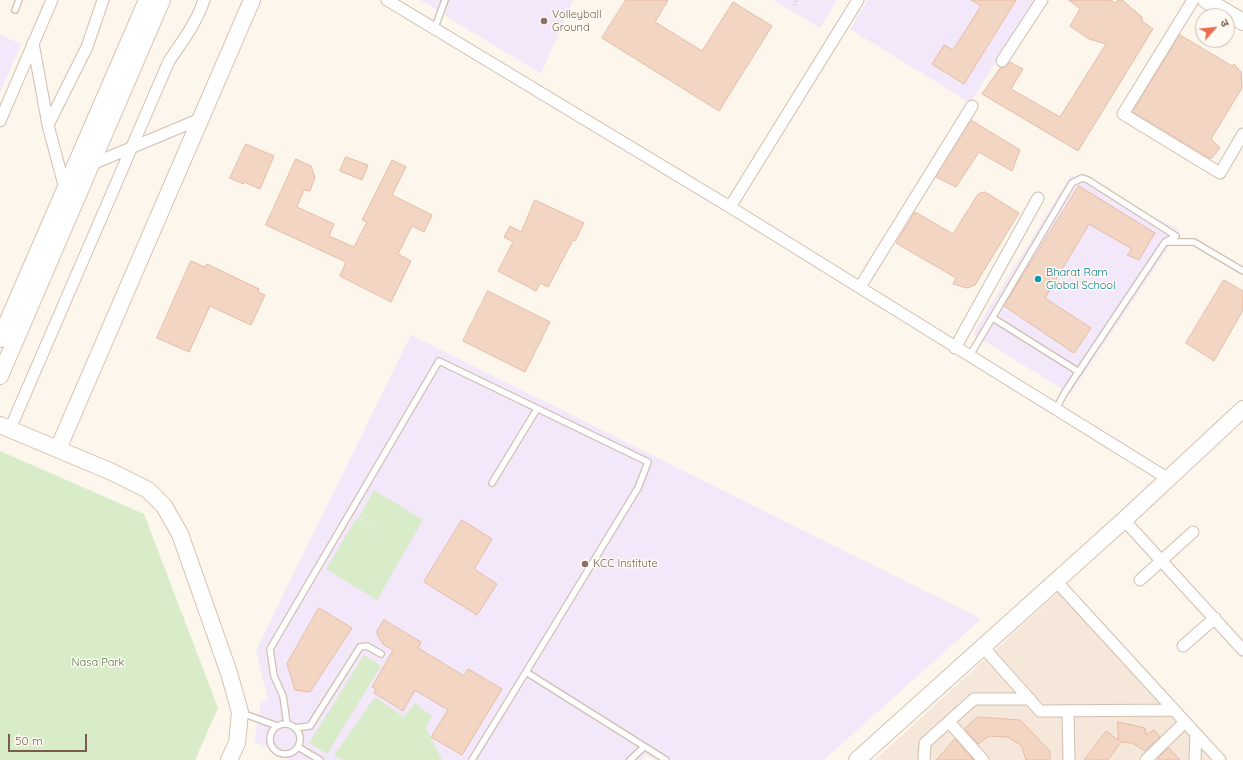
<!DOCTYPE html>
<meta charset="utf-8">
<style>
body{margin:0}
#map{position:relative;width:1243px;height:760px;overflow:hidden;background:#fdf6ec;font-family:Quicksand,"Noto Sans Devanagari",sans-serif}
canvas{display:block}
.north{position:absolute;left:1195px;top:8px;width:40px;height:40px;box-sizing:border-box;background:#fffaf3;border:1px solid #cabbb1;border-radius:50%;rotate:63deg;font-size:11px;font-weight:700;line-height:16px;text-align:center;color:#7a5c4d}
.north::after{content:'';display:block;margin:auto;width:14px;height:18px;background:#e76f51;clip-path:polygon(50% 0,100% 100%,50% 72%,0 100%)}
.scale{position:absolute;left:8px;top:734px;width:79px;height:18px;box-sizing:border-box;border:2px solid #7a5c4d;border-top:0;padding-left:5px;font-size:12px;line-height:14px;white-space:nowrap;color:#7a5c4d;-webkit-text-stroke:3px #fffaf3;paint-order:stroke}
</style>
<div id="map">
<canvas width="1243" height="760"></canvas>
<div class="north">उ</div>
<div class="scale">50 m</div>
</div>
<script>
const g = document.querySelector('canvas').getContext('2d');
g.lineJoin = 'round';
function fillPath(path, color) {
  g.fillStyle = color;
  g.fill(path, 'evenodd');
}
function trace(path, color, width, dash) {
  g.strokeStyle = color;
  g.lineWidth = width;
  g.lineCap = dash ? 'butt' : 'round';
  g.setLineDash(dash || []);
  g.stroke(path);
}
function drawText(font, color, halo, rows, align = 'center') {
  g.font = font + ' Quicksand,sans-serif';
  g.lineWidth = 3;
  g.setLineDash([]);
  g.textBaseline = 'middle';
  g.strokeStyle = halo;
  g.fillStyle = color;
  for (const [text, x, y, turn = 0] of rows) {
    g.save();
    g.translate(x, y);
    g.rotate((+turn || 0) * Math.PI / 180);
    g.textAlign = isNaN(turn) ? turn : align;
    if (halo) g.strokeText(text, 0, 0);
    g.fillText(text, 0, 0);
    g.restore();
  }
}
fillPath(new Path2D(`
 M1065 586 1228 760H875Z`), '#f5e8da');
fillPath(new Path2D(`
 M420 0H573L541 74Z
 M773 0H837L820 28Z
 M868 0H1035L970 103 850 29Z
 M0 35 21 44 0 93Z
 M1071 175 1180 230 1070 394 973 334Z
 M411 335 981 619 824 760H655L646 755 641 760H289L254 741 261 701 268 700 256 650Z`), '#f3e8fa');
fillPath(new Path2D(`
 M0 451 144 514 218 708 195 760H0Z
 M374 490 423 520 377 600 326 569 357 517 387 534 359 517Z
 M364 655 381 666 327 754 309 743Z
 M375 697 404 717 415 703 432 716 426 728 442 760H342L334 755Z`), '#d8ecc9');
const building = new Path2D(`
 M626 0H668L655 22 702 51 733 2 772 26 719 111 602 38Z
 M971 0H1016L964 84 932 64 944 45 953 50 981 6Z
 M1069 0H1111L1115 3 1118 0H1122L1142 17V21L1153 29 1078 151 982 94 1000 68 1005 67 1010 62 1023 69 1011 89 1060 117 1106 44 1089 39 1070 26 1080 9Z
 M1180 35 1232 66 1234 64 1241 72 1242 88 1211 139 1220 148 1211 159 1133 112Z
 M971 120 1020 150 1012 171 979 152 956 187 936 177Z
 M246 144 274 156 260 189 244 182 243 184 230 178Z
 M346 157 368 165 362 180 340 171Z
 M296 159 311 166 315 177 310 191 304 190 297 207 334 224 329 236 354 247 367 222 362 220 392 160 406 167 392 195 432 215 424 232 412 226 398 254 411 261 391 302 340 276 346 262 266 225Z
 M1079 186 1155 233 1139 260 1127 255 1132 249 1089 224 1045 298 1091 328 1074 353 1004 306Z
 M985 192 1019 213 975 285 967 288 953 284 956 278 896 243 915 212 953 234 978 194Z
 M535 200 584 223 575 241 573 240 548 287 540 283 536 291 498 271 513 242 504 237 510 226 521 232Z
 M191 261 205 267 207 264 259 289 258 292 265 295 251 325 210 306 189 352 157 338Z
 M1224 280 1243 291V310L1214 361 1186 343Z
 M488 291 550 322 525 372 463 341Z
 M462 520 492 539 474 569 497 584 477 615 424 582Z
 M319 608 352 628 310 692 295 690 287 664Z
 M384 620 421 642 418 648 464 676 468 669 502 689 462 755 431 737 448 710 415 690 403 711 374 693 376 689 372 687 393 650 384 645 378 636 377 632Z
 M978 717 1020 720 1050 751V760H1026L1021 745 1007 737 989 736 978 744 965 729Z
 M1118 722 1145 728 1146 735 1154 730 1160 737 1145 751 1132 743 1121 742 1108 760H1084L1106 731 1118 740Z
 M955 739 967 753 974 760H937Z
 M1169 748 1180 760H1159L1158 758Z`);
fillPath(building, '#f3d5c3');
trace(building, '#e6bba3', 1);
const lane = new Path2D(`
 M15 10 19 0
 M434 30 445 0
 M1166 242H1194L1243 271
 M993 318 1079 372
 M969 357 1072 183 1082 178 1088 180 1176 236 1165 242 1065 392 1056 409
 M492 483 537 409
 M242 713 277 726
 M270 739a15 15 0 1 1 30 0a15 15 0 1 1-30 0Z
 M287 724 283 696 274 676 270 649 439 361 648 462 638 488 526 672 666 760
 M295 728 310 726 360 647 367 646 381 654
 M298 747 320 760
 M472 760 526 672
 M630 760 644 747`);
const street = new Path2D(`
 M387 0 730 207 1167 478
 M1193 0 1123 114 1220 173 1243 134
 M33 43 48 125 65 189
 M1002 61 1042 0
 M0 121 52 0
 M48 125 87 47 103 0
 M90 165 200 119
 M730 207 858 0
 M860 287 972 106
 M955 348 1038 198
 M10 429 169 61C182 42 197 22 204 0
 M1124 520 1243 650
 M1140 580 1193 532
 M1056 581 1220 760
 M1183 646 1215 618
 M983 647 1040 711 1173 710
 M1068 711 1069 760
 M949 722 983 760
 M924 760 925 743 974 699H1030
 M1146 760 1185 722
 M1195 760 1196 734`);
const secondary = new Path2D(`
 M1206 0 1243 22
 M0 339 147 0
 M0 376 162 0
 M0 425 112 472 148 490 164 506 180 534 229 673 240 712 237 743 229 760
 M58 449 252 0
 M857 760 1124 520 1243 409`);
trace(lane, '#d1beb0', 8);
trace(street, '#d1beb0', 13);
trace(secondary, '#d6c0b0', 18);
trace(new Path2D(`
 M794 5 797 0`), '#d9b8a5', 2, [1, 3]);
trace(lane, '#fff', 5.5);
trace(street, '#fff', 11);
trace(secondary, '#fff', 16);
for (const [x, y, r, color] of [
 [544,21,4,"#8d6e63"],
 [1038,279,4,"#0f9aa8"],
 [585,564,4,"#8d6e63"]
]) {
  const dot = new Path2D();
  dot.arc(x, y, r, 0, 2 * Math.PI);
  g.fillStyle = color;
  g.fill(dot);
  trace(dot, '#fffaf3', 1.5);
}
drawText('11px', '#785e54', '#fffaf3', [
 ["Volleyball",552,15],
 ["Ground",552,28],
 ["KCC Institute",593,564]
], 'left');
drawText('11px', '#0d838f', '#fffaf3', [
 ["Bharat Ram",1046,273],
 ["Global School",1046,286]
], 'left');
drawText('11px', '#537a41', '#fffaf3', [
 ["Nasa Park",98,663]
]);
</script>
